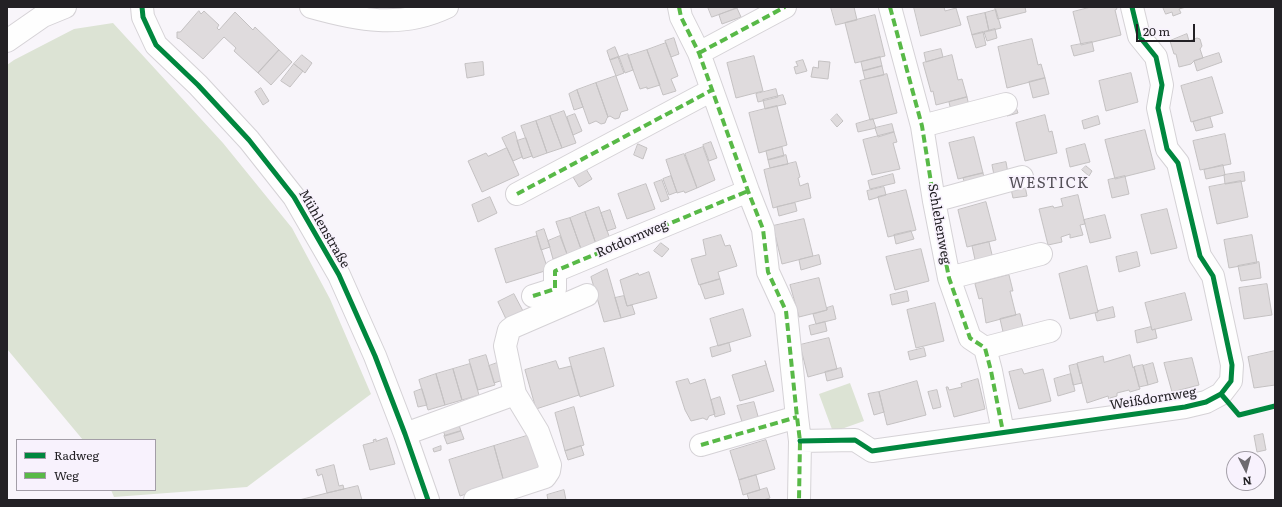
<!DOCTYPE html>
<meta charset="utf-8">
<style>
body{margin:0}
#map{position:relative;width:1282px;height:507px;overflow:hidden;background:#f8f5fa;font-family:Literata,serif}
canvas{display:block}
.frame{position:absolute;inset:0;border:8px solid #232125;pointer-events:none}
.legend{position:absolute;left:16px;top:439px;width:140px;height:52px;box-sizing:border-box;background:#f8f2fd;border:1px solid #a39ea7;margin:0;padding:5px 7px;list-style:none;font-size:12px;color:#232125}
.legend li{display:flex;align-items:center;gap:8px;height:20px}
.legend b{width:20px;border:1px solid #a39ea7}
.north{position:absolute;left:1226px;top:451px;width:40px;height:40px;box-sizing:border-box;background:#f8f2fd;border:1px solid #a39ea7;border-radius:50%;rotate:174deg;font-size:11px;font-weight:700;line-height:16px;text-align:center;color:#232125}
.north::after{content:'';display:block;margin:auto;width:14px;height:18px;background:#6e6b70;clip-path:polygon(50% 0,100% 100%,50% 72%,0 100%)}
.scale{position:absolute;left:1136px;top:24px;width:59px;height:18px;box-sizing:border-box;border:2px solid #232125;border-top:0;padding-left:5px;font-size:12px;line-height:14px;white-space:nowrap;color:#232125;-webkit-text-stroke:3px #f8f2fd;paint-order:stroke}
</style>
<div id="map">
<canvas width="1282" height="507"></canvas>
<div class="frame"></div>
<ul class="legend">
<li><b style="height:5px;background:#00873e"></b>Radweg</li>
<li><b style="height:5px;background:#58b947"></b>Weg</li>
</ul>
<div class="north">N</div>
<div class="scale">20 m</div>
</div>
<script>
const g = document.querySelector('canvas').getContext('2d');
g.lineJoin = 'round';
function fillPath(path, color) {
  g.fillStyle = color;
  g.fill(path, 'evenodd');
}
function trace(path, color, width, dash) {
  g.strokeStyle = color;
  g.lineWidth = width;
  g.lineCap = dash ? 'butt' : 'round';
  g.setLineDash(dash || []);
  g.stroke(path);
}
function drawText(font, color, halo, rows, align = 'center') {
  g.font = font + ' Literata,serif';
  g.lineWidth = 3.5;
  g.setLineDash([]);
  g.textBaseline = 'middle';
  g.strokeStyle = halo;
  g.fillStyle = color;
  for (const [text, x, y, turn = 0] of rows) {
    g.save();
    g.translate(x, y);
    g.rotate((+turn || 0) * Math.PI / 180);
    g.textAlign = isNaN(turn) ? turn : align;
    if (halo) g.strokeText(text, 0, 0);
    g.fillText(text, 0, 0);
    g.restore();
  }
}
fillPath(new Path2D(`
 M113 23 223 143 292 228 330 299 371 394 247 487 114 497 111 490H155V440H83L7 349V65L14 60 74 29Z
 M850 383 864 421 833 432 819 394Z`), '#dce3d4');
const building = new Path2D(`
 M708 7H737V8L712 17Z
 M831 7H854L857 20 836 25Z
 M914 7H944L945 11 956 8 961 25 921 36Z
 M995 7H1025L1026 12 998 19Z
 M1091 7H1116L1117 9 1115 10 1121 35 1081 45 1073 12Z
 M1163 7H1186L1179 9 1181 13 1173 16 1172 12 1166 14Z
 M737 8 741 17 722 24 719 15Z
 M996 10 1001 28 989 31 985 13Z
 M199 11 201 14 204 11 219 25 217 28 219 30 235 12 253 30 255 27 279 50 258 73 234 51 236 48 224 37 203 59 180 39 177 38V32H180Z
 M985 13 989 31 972 35 967 17Z
 M875 15 885 56 855 63 845 23Z
 M995 29 997 38 987 41 984 32Z
 M983 32 986 45 976 48 972 35Z
 M1187 34 1189 41 1197 38 1200 39 1202 46 1200 49 1203 58 1194 61 1191 64 1179 67 1176 54H1174L1170 41Z
 M674 38 679 54 671 57 665 41Z
 M1032 39 1038 65 1041 64 1045 78 1007 88 998 47Z
 M1092 42 1094 51 1074 56 1071 46Z
 M666 43 678 76 671 79 676 91 663 95 647 50Z
 M615 47 619 57 610 60 607 51Z
 M941 49 943 57 926 62 924 53Z
 M279 50 292 62 271 85 258 73Z
 M647 50 660 85 647 89V87L640 89 628 56Z
 M1219 53 1222 62 1197 71 1194 61Z
 M628 54 633 70 625 73 619 57Z
 M302 55 312 63 305 73 294 64Z
 M952 55 958 80 962 79 967 97 936 105 933 91 931 92 923 63Z
 M754 56 763 91 736 98 727 63Z
 M618 57 624 73 616 76 610 60Z
 M880 57 882 66 863 71 861 62Z
 M803 60 807 71 796 74 794 67 798 66 796 62Z
 M819 61 830 62 828 79 811 77 813 67 818 68Z
 M483 62 484 75 467 78 465 64Z
 M294 64 303 71 290 87 281 81Z
 M882 66 884 75 865 79 863 71Z
 M1131 73 1138 102 1106 111 1099 81Z
 M887 74 897 113 870 120 860 81Z
 M616 76 628 110 621 112 619 118 615 119 610 116 608 117 596 83Z
 M1212 77 1223 113 1191 122 1181 86Z
 M1045 78 1049 94 1033 98 1029 82Z
 M596 83 608 117 607 118 605 123 601 124 596 121 589 124 577 90Z
 M261 88 269 101 263 105 255 92Z
 M776 89 778 97 758 102 756 94Z
 M577 90 583 107 574 110 569 94Z
 M783 95 786 104 765 109 763 100Z
 M967 97 969 106 951 111 949 102Z
 M1015 104 1018 113 1007 116 1004 107Z
 M777 106 787 145 759 153 749 113Z
 M564 111 576 143 562 148 550 116Z
 M575 114 582 131 573 135 567 117Z
 M837 114 843 121 837 127 831 120Z
 M1045 115 1049 132 1052 131 1057 153 1025 161 1016 123Z
 M550 116 562 148 547 153 536 121Z
 M1098 116 1100 124 1084 129 1082 121Z
 M1210 117 1213 127 1196 131 1193 122Z
 M873 119 876 128 858 132 856 124Z
 M536 121 547 153 533 158 521 126Z
 M892 124 894 132 878 137 875 128Z
 M1145 130 1155 169 1115 179 1105 140Z
 M515 132 522 157 513 161 502 138Z
 M894 132 897 142 893 143 900 169 872 175 863 140Z
 M1225 134 1231 164 1200 170 1193 141Z
 M974 137 983 173 958 179 949 143Z
 M526 138 532 156 523 159 517 141Z
 M711 142 717 158 709 161 703 145Z
 M638 144 647 148 643 159 634 155Z
 M1085 144 1090 162 1070 167 1066 149Z
 M703 147 715 180 697 188 685 154Z
 M782 147 784 156 768 160 766 151Z
 M507 148 519 175 482 192 468 161 486 153 488 156Z
 M684 154 697 188 685 193 684 191 677 193 666 160Z
 M786 155 788 164 770 168 768 160Z
 M796 162 800 177 798 178 800 186 808 183 811 198 773 208 764 170Z
 M1006 162 1008 173 994 175 992 165Z
 M1223 165 1225 175 1206 179 1204 170Z
 M1086 166 1092 171 1089 176 1082 170Z
 M586 169 592 179 579 187 573 177Z
 M1244 172 1245 181 1225 184 1224 175Z
 M983 173 985 181 966 187 963 178Z
 M893 174 895 183 870 189 868 181Z
 M671 176 677 192 669 195 663 179Z
 M1125 176 1129 194 1112 198 1108 180Z
 M662 180 669 199 661 202 654 183Z
 M1241 181 1248 217 1217 224 1209 187Z
 M646 184 655 209 627 219 618 194Z
 M1025 186 1027 196 1013 198 1011 189Z
 M884 187 886 195 869 200 867 191Z
 M906 190 916 230 888 237 878 197Z
 M1078 195 1085 224 1080 225 1083 235 1070 238V234L1061 237 1062 242 1048 245 1039 209 1053 206 1054 208 1063 206 1061 199Z
 M490 197 497 213 478 222 472 205Z
 M986 202 996 240 967 247 958 210Z
 M795 203 797 211 779 216 777 207Z
 M599 207 610 239 596 244 585 212Z
 M1167 209 1177 248 1151 254 1141 215Z
 M610 210 616 228 607 231 601 213Z
 M585 212 596 244 581 249 570 218Z
 M1105 215 1111 238 1090 243 1084 220Z
 M570 218 581 249 567 254 556 222Z
 M804 219 813 256 782 264 773 226Z
 M544 229 550 247 541 250 536 232Z
 M911 231 914 239 896 244 894 235Z
 M721 235 725 246 730 245 737 266 718 272 720 279 699 285 691 259 706 255 703 240Z
 M1252 235 1257 263 1229 268 1224 240Z
 M537 236 548 270 506 283 495 249Z
 M560 236 567 254 553 259 548 241Z
 M989 242 993 259 976 264 972 246Z
 M661 243 669 249 662 257 654 251Z
 M921 249 929 281 895 290 886 257Z
 M1137 252 1140 266 1119 272 1116 257Z
 M819 255 821 264 801 270 799 260Z
 M1259 262 1261 278 1241 281 1238 266Z
 M1087 266 1098 312 1070 319 1059 274Z
 M607 269 621 318 604 322 591 277Z
 M649 272 657 298 627 306 620 280 638 273 639 275Z
 M1009 275 1013 291H1010L1016 315 986 323 982 298 979 299 975 284Z
 M819 278 827 310 799 317 790 285Z
 M720 279 724 294 705 299 700 285Z
 M1267 284 1272 315 1244 319 1239 288Z
 M907 291 909 301 892 305 890 295Z
 M1185 293 1192 320 1152 330 1145 303Z
 M514 294 523 311 506 319 498 302Z
 M624 296 627 306 632 305 635 314 621 318 615 298Z
 M935 303 944 341 916 348 907 310Z
 M833 306 836 319 816 324 813 314 827 310V308Z
 M1113 307 1115 317 1097 321 1095 313 1098 312V311Z
 M743 309 751 336 718 346 710 319Z
 M1020 314 1024 331 1004 336 1000 319Z
 M825 322 827 331 811 335 809 326Z
 M1151 327 1152 330 1155 329 1157 338 1137 343 1135 331Z
 M829 338 837 369 808 377 800 345Z
 M729 343 731 351 712 357 710 348Z
 M604 348 614 386 580 397 569 358Z
 M924 348 926 356 910 360 908 352Z
 M1275 351V385L1254 388 1248 357Z
 M486 355 495 385 478 390 469 360Z
 M1130 355 1133 368 1134 367 1140 389 1130 392 1129 390 1117 393V396L1110 398 1111 400H1109L1108 396 1087 403 1077 363 1103 356 1104 362Z
 M1192 358 1199 385 1172 392 1164 363Z
 M556 361 559 369 571 366 579 395 536 409 525 370Z
 M765 361 774 391 740 401 732 375 766 365Z
 M497 363 503 380 494 383 489 366Z
 M1153 363 1158 382 1148 385 1143 366Z
 M470 364 479 395 462 400 453 369Z
 M1077 364 1082 383 1073 385 1069 366Z
 M1143 365 1148 385 1139 387 1134 367Z
 M841 368 843 377 827 381 825 372Z
 M453 369 462 400 445 405 436 374Z
 M1022 369 1024 374 1043 369 1051 401 1019 409 1009 372Z
 M436 374 445 405 428 410 419 380Z
 M1071 374 1075 391 1058 396 1054 379Z
 M688 379 690 384 705 379 715 414 709 416 707 420 703 418 691 421 685 410 676 382Z
 M978 379 985 409 954 417 946 387H948L949 390 962 387 961 384Z
 M917 381 926 415 887 425 879 392Z
 M422 389 427 405 418 407 414 392Z
 M937 390 941 407 933 409 928 392Z
 M879 392 884 412 874 415 868 394Z
 M720 397 725 414 715 417 711 400Z
 M754 402 759 420 743 425 737 406Z
 M574 407 584 445 565 451 555 413Z
 M458 422 461 431 445 436 442 427Z
 M461 431 464 439 447 444 444 436Z
 M533 434 544 470 504 482 494 446Z
 M1263 434 1266 450 1257 452 1254 436Z
 M387 438 395 464 370 470 363 445 374 442 373 440 376 439V441Z
 M766 440 775 469 739 480 730 451Z
 M441 446V450L434 452 433 449Z
 M494 446 504 482 460 496 449 460Z
 M581 446 584 455 568 460 565 451Z
 M334 465 339 486 343 485 344 489 327 493 322 474 318 476 316 470Z
 M756 475 760 490 743 495 739 480Z
 M358 486 362 500H299L327 493Z
 M767 488 770 498 763 500H749L747 494Z
 M564 490 566 500H548L547 495Z`);
fillPath(building, '#dfdbdd');
trace(building, '#c4c1c2', 1);
const minor = new Path2D(`
 M142 7 143 17 156 45 198 85 249 140 294 197 339 275 375 356 405 434 428 500
 M311 7C357 20 401 29 447 7
 M679 7 681 17 699 53 748 191 763 229 768 272 786 311 797 417 800 441 799 500
 M890 7 922 126 934 201 949 278 970 338 985 348 991 371 1003 432
 M7 41 43 16 65 7
 M699 53 785 7
 M922 126 1006 104
 M517 194 712 90
 M934 201 1022 177
 M949 278 1041 254
 M533 296 555 289V271L748 191
 M985 348 1050 331
 M405 434 515 394
 M800 441 855 440 872 451 1185 407 1206 402 1221 394 1231 381 1232 365 1213 276 1200 256 1178 163 1167 149 1158 108 1162 85 1156 57 1139 36 1132 7
 M701 445 797 417
 M475 500 545 477 549 471 550 465 538 432 515 394 505 346 509 330 513 327 587 295`);
trace(minor, '#d5d2d6', 24);
trace(minor, '#fefefe', 22);
trace(new Path2D(`
 M679 7 681 17 699 53 748 191 763 229 768 272 786 311 797 417 800 441 799 500
 M890 7 922 126 934 201 949 278 970 338 985 348 991 371 1003 432
 M699 53 785 7
 M517 194 712 90
 M533 296 555 289V271L748 191
 M701 445 797 417`), '#58b947', 4, [8, 4]);
trace(new Path2D(`
 M142 7 143 17 156 45 198 85 249 140 294 197 339 275 375 356 405 434 428 500
 M1221 394 1239 415 1275 406
 M800 441 855 440 872 451 1185 407 1206 402 1221 394 1231 381 1232 365 1213 276 1200 256 1178 163 1167 149 1158 108 1162 85 1156 57 1139 36 1132 7`), '#00873e', 5);
drawText('13px', '#232125', '#f8f2fd', [
 ["Schlehenweg",939,224,80],
 ["Mühlenstraße",324,229,60],
 ["Rotdornweg",632,239,-23],
 ["Weißdornweg",1153,399,-9]
]);
g.letterSpacing = '1px';
drawText('15px', '#534f57', '#f8f2fd', [
 ["WESTICK",1049,184]
]);
g.letterSpacing = '0px';
</script>
